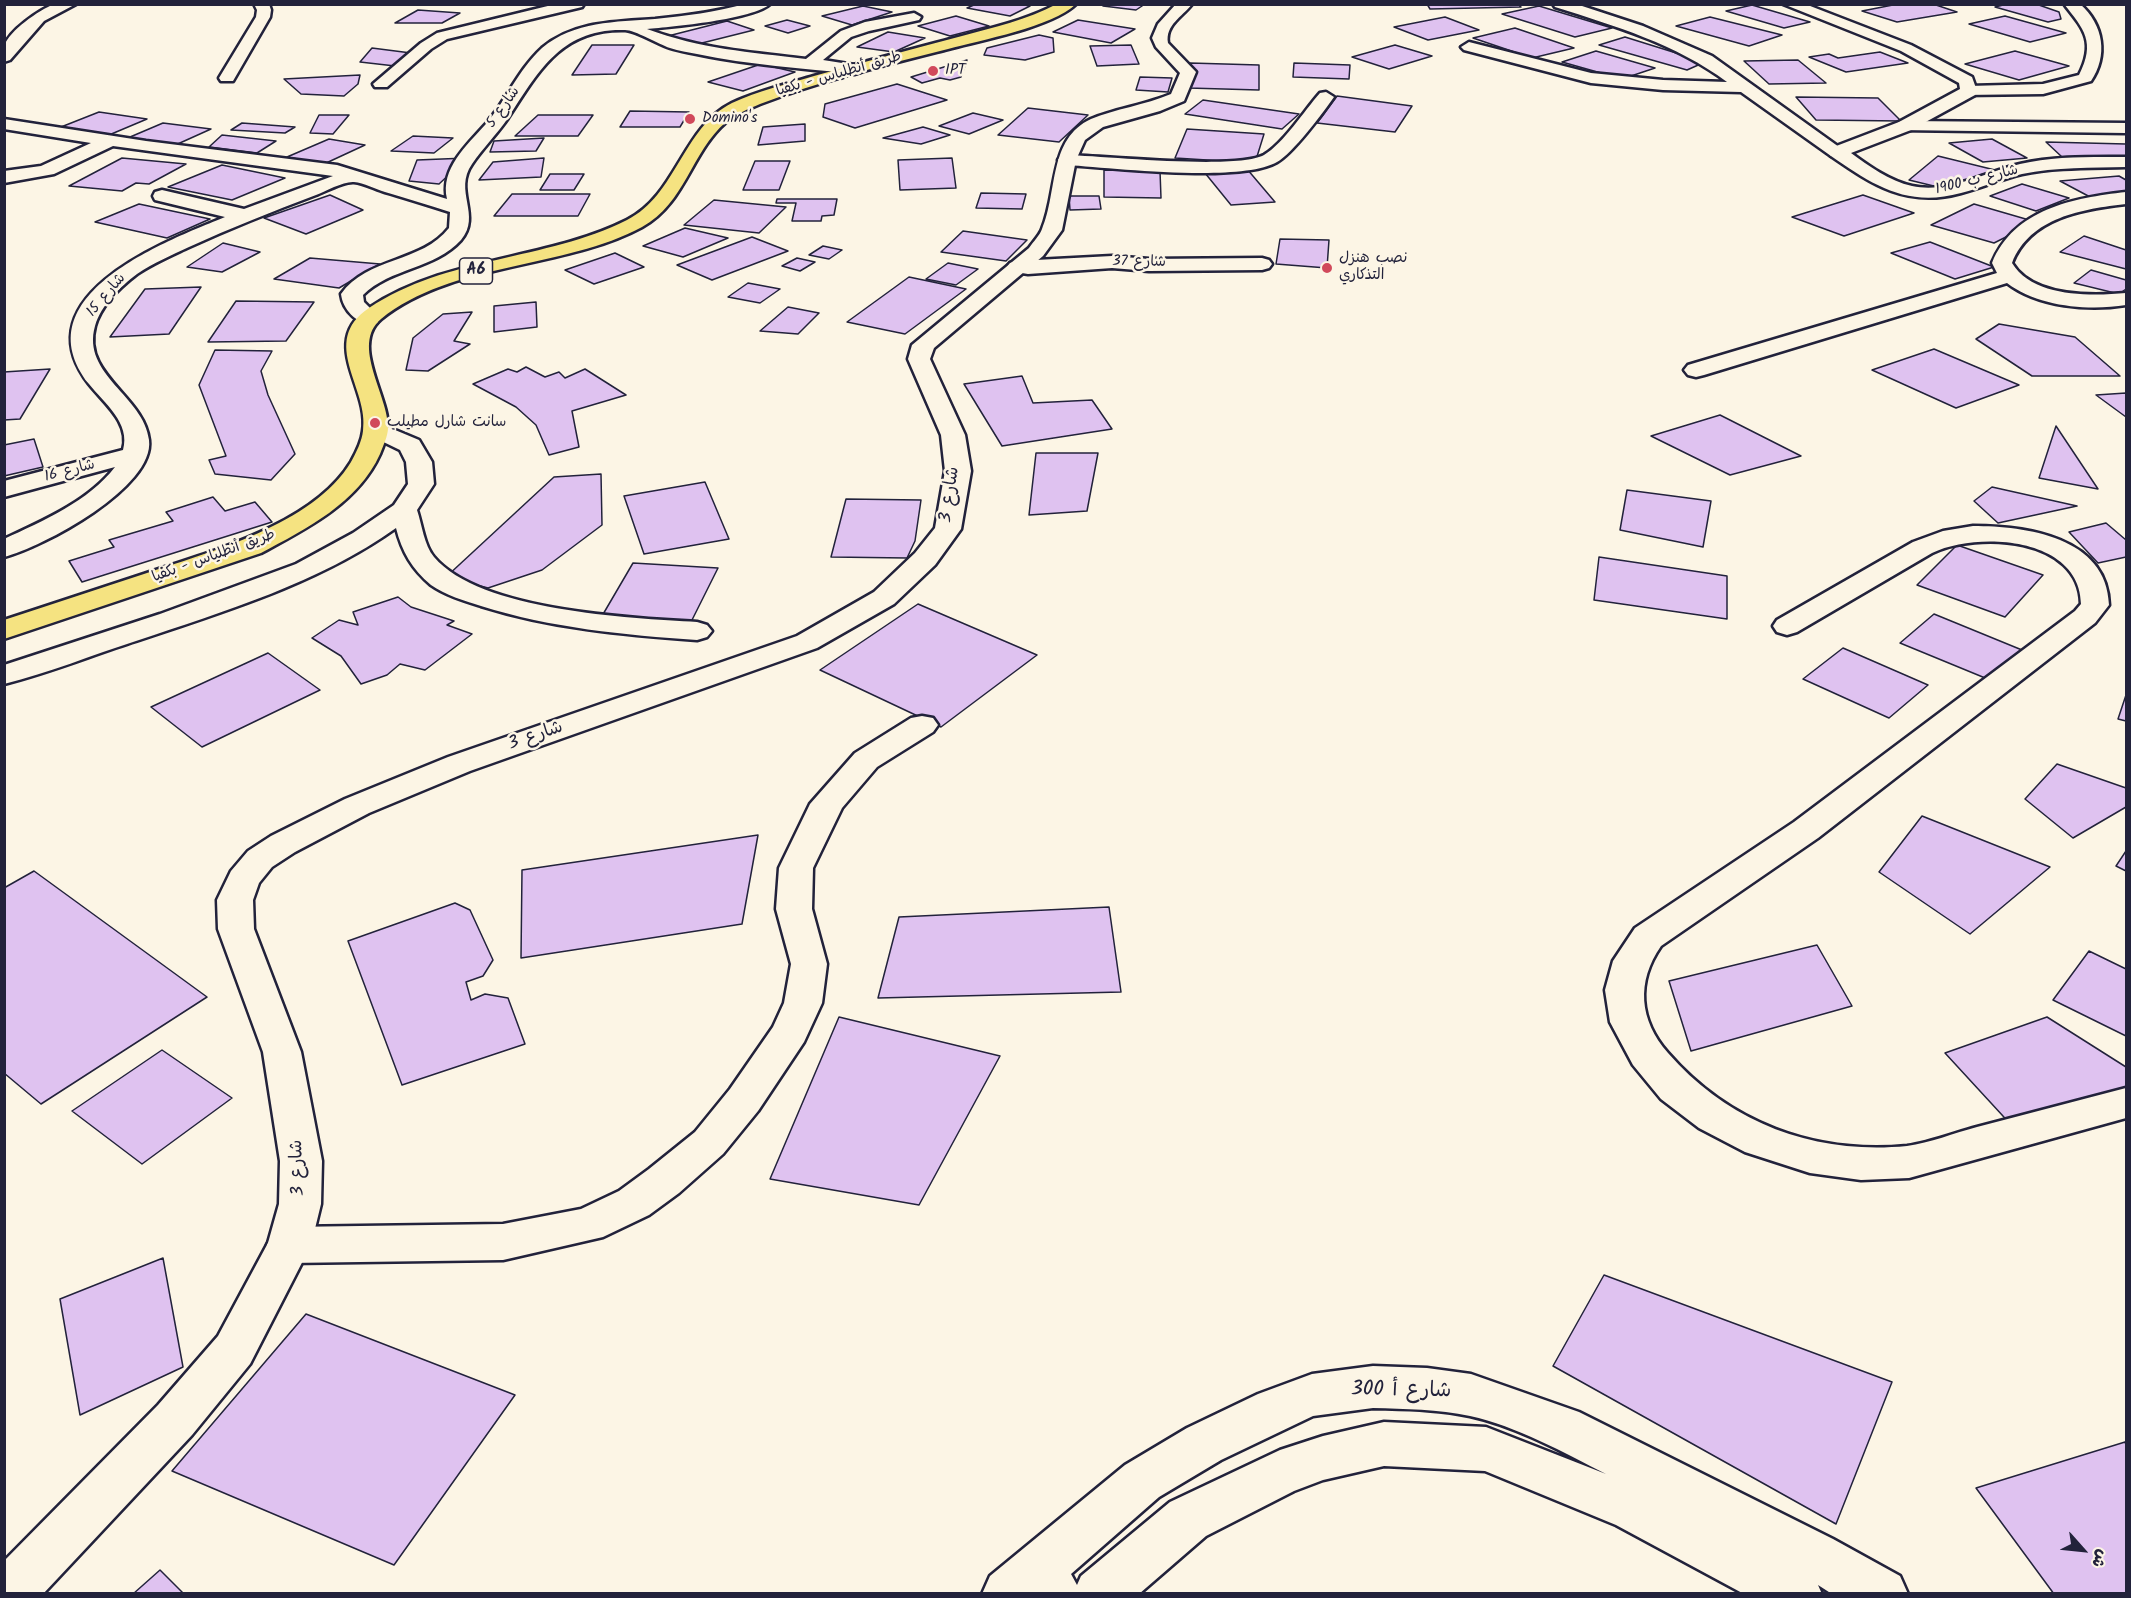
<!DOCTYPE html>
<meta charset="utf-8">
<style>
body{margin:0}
#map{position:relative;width:2131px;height:1598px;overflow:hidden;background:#fcf5e5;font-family:Kalam,"Playpen Sans Arabic",sans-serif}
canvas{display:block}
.frame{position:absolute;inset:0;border:6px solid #22223b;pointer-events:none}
.north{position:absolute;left:2053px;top:1520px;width:60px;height:60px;-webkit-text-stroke:4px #fcf5e5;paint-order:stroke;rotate:117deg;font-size:16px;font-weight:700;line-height:24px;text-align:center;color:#22223b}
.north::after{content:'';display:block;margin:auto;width:21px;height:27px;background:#22223b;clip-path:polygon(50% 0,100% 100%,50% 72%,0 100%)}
</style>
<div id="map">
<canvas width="2131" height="1598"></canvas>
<div class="frame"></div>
<div class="north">ش</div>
</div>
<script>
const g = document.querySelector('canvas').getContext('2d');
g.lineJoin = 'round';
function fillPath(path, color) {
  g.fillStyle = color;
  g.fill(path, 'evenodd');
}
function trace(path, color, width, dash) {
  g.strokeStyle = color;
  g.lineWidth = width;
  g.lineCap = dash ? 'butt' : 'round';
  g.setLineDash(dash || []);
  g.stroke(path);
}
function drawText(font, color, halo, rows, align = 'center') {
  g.font = font + ' Kalam,"Playpen Sans Arabic",sans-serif';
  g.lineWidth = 5;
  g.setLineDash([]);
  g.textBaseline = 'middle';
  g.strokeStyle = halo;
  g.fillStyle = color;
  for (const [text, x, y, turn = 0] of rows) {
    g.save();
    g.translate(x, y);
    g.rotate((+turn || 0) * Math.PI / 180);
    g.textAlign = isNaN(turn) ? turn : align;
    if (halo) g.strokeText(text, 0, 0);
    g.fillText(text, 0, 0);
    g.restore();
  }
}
const building = new Path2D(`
 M976 4H1019L1030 6 1010 16 967 8Z
 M1107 4H1145L1136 10 1103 6Z
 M1427 4H1518L1521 7 1430 9Z
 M1898 4H1933L1957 12 1897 22 1862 11Z
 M2007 4H2036L2059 12 2061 19 2048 22 1995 7Z
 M1752 5 1810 22 1784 28 1726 11Z
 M863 6 892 12 852 25 822 16Z
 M1539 6 1612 28 1575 37 1502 14Z
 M418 10 460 13 442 23H395Z
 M956 16 989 26 950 36 918 26Z
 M2005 16 2066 33 2030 42 1969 24Z
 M1445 17 1479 30 1428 40 1394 27Z
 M1710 17 1782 35 1749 46 1676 26Z
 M787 20 810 26 788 33 765 26Z
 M1078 20 1135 29 1111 43 1053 32Z
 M727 21 754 30 694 45 668 36Z
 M1515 28 1574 48 1532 58 1473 38Z
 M888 32 925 38 894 52 857 47Z
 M1039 35 1053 38 1054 52 1025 60 984 55 987 48Z
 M1625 37 1705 62 1687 70 1599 45Z
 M592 45H634L616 74 572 75Z
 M1131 45 1139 64 1097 66 1090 46Z
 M1395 45 1432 56 1389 69 1352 57Z
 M372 48 411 53 395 66 360 62Z
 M1596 51 1655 68 1622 79 1562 62Z
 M2015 51 2069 66 2019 80 1965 64Z
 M1880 52 1908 63 1846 72 1809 57 1829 54 1838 58Z
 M967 60 961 77 950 80 940 78 922 83 911 77Z
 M1798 60 1826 83 1769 84 1744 61Z
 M1190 63 1259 65V90L1188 88Z
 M1294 63 1350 65 1349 79 1293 77Z
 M761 64 795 72 743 91 708 82Z
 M360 75 358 84 344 96 301 94 284 79Z
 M1140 77 1172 78 1168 92 1136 90Z
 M897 84 947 100 855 128 823 117 825 104Z
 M1337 96 1412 106 1395 132 1317 123Z
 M1796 97 1878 98 1901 121 1816 120Z
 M1203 100 1299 114 1282 129 1185 114Z
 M1028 108 1088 115 1059 142 998 135Z
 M630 111 689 112 680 127H620Z
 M99 112 147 119 109 135 61 127Z
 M973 113 1003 120 969 134 939 126Z
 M319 115H349L333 134 310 133Z
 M538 115H593L578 136H515Z
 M163 123 211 129 171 147 123 140Z
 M242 123 295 127 285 133 231 130Z
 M805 124V141L758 145 763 127Z
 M923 127 950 135 921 144 883 138Z
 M1187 129 1264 134 1255 163 1175 158Z
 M222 135 276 141 257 153 209 147Z
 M413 136 453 138 434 153 391 151Z
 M544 138 536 151 490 152 494 141Z
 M329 139 365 145 324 164 287 157Z
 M1992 139 2027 158 1983 162 1949 143Z
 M2046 142 2126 144V158L2062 157Z
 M1938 156 1995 170 1942 188 1909 180Z
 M122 158 186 164 149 184 136 183 122 191 69 186Z
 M467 158 439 184 409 181 417 160Z
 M544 158 541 177 479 180 493 162Z
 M952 158 956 188 900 190 898 160Z
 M755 161H790L779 190H743Z
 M222 165 285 178 232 200 168 187Z
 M1247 169 1275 202 1231 205 1205 173Z
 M1104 170 1160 171 1161 198 1104 197Z
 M550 174H584L574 190H540Z
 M2119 176 2126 180V195L2092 198 2060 181Z
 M2022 184 2069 198 2036 211 1990 196Z
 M981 193 1026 194 1022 209 976 208Z
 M512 194H590L578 216H494Z
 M330 195 363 210 306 234 264 218Z
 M1863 195 1914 213 1844 236 1792 217Z
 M1069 196H1099L1101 209 1070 210Z
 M777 199H837L834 215 822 216 821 221H792L796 203H776Z
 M714 200 786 207 759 233 684 225Z
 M139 204 210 219 167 238 95 222Z
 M1974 204 2036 222 1994 243 1931 225Z
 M685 228 728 238 683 257 643 246Z
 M963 231 1027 240 1006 261 941 252Z
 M2084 236 2126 250V269L2060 252Z
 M752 237 788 251 712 280 677 265Z
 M1280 239 1329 240 1327 268 1276 264Z
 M1930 242 1994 267 1955 279 1891 253Z
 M223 243 260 252 222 272 187 267Z
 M823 246 842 250 829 259 809 255Z
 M615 253 644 267 594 284 565 270Z
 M310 258 380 264 339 288 274 279Z
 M797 258 815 262 800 271 782 266Z
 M948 263 978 269 956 285 926 279Z
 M2091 270 2126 280V289L2119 294 2074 283Z
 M909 277 966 289 905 334 847 322Z
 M748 283 780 289 760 303 728 297Z
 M201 287 169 334 110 337 145 289Z
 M236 301 314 302 286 341 208 342Z
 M536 302 537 327 494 332V306Z
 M788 307 819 313 798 334 760 331Z
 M472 312 454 341 470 344 428 371 406 370 413 338 443 314Z
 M1999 324 2075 337 2120 376H2032L1976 339Z
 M1934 349 2019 385 1956 408 1872 370Z
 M215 350 272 351 261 371 268 395 295 454 271 480 215 474 209 460 226 456 199 385Z
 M526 367 545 377 559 372 565 378 585 369 626 395 572 411 579 447 549 455 536 425 516 407 473 384 508 369 517 372Z
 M50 369 20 419 4 420V372Z
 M1022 376 1033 403 1092 400 1112 429 1002 446 964 384Z
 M2126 393V417L2096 395Z
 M1720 415 1801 456 1730 475 1651 436Z
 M2056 426 2098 489 2039 478Z
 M34 439 43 467 4 476V445Z
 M1036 453H1098L1087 511 1029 515Z
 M601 474 602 525 542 570 488 588 446 577 554 477Z
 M705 482 729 539 644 554 624 496Z
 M1992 487 2077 506 1998 523 1974 501Z
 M1627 490 1711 501 1703 547 1620 530Z
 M213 497 225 511 255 502 272 522 82 582 69 561 114 547 109 540 173 521 166 512Z
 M846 499 921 500 915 541 907 558 831 557Z
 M2106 523 2126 540V557L2098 563 2069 532Z
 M1957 545 2043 575 2005 617 1917 585Z
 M1599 557 1727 576V619L1594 600Z
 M633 563 718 568 691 622 602 616Z
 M398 597 411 607 454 621 447 625 472 634 425 670 400 664 387 675 361 684 341 656 312 638 339 620 358 625 353 612Z
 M918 604 1037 655 941 727 820 670Z
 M1934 614 2022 650 1990 680 1900 643Z
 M1843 648 1928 685 1889 718 1803 679Z
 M268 653 320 690 202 747 151 707Z
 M2126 695V721L2118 719Z
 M2057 764 2126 788V807L2073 838 2025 799Z
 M1922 816 2050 867 1970 934 1879 872Z
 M758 835 742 924 521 958 522 870Z
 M2126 851V871L2116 866Z
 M34 871 207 997 41 1104 4 1073V888Z
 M455 903 470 910 493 960 483 976 466 982 471 1000 485 994 508 998 525 1044 402 1085 348 941Z
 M1109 907 1121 992 878 998 899 917Z
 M1817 945 1852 1006 1691 1051 1669 981Z
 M2089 951 2126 969V1036L2053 1000Z
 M839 1017 1000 1056 919 1205 770 1179Z
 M2047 1017 2126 1067V1087L2014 1128 1945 1053Z
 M162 1050 232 1098 142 1164 72 1111Z
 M163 1258 183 1367 80 1415 60 1299Z
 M1604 1275 1892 1382 1836 1524 1553 1366Z
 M306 1314 515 1395 394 1565 172 1471Z
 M2125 1442 2126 1445V1594H2054L1976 1488Z
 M160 1570 184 1594H133Z`);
fillPath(building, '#dfc2f0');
trace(building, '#22223b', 1.5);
const minor = new Path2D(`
 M54 4H76L44 21 10 60 4 62C4 58 3 50 4 46 10 30 38 11 54 4Z
 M254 4H269L271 10 270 17 233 81H221L219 78 256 17 257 10Z
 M556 4H584L582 7 447 39 431 49 387 87H375L373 84 421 43 437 33Z
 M745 4H770C754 19 672 27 647 29 701 49 749 52 806 59L841 31 865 22 914 13 921 17 919 20 869 31 851 37 823 60 861 66 863 69 861 72 855 74C803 68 748 65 697 54 688 52 679 51 670 48 658 44 635 30 625 30 561 28 538 72 508 118 497 134 483 148 472 164 453 191 482 215 461 240 435 269 390 268 363 295L364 302 380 318 377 323C359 327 343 311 341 294 367 257 422 263 449 228L450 212C428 205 406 198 385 192 375 189 364 183 354 182 344 181 326 191 316 195 273 211 231 228 189 247 172 255 153 263 137 274 120 287 101 305 95 326 81 375 144 396 149 440 155 487 43 547 4 557V539C43 521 89 501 115 467L4 497V481L123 450C131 423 104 403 89 384 21 296 164 242 225 217L155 200 153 196 155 192 162 190 244 209 333 176 113 146 54 174 4 183V171L41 166 91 143 4 129V119L146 141 337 165 447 199C440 169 467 145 485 125 506 101 518 70 542 48 574 21 616 22 655 19 685 16 716 12 745 4Z
 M1553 4H1576L1643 26 1712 56 1846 152 1843 156H1831L1741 92 1663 90 1591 83 1464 50 1461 47 1469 42 1591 73 1663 80 1727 82C1676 44 1615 26 1555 7Z
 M2064 4H2080C2104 25 2108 56 2091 81L2043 94 1963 95 1961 91 1963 87 1969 86 2043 84 2079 75C2096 42 2084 29 2064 4Z
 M1326 92 1334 97C1323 113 1292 154 1277 162 1241 183 1113 168 1067 165L1061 164 1058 160 1061 156 1067 155C1105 156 1236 170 1264 155 1284 143 1304 111 1320 93Z
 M1905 121 2126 123V133L1899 130 1896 126 1899 122Z
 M2126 192V204C2083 209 2030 217 2012 263 2033 298 2092 296 2126 293V305C2089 311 2038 307 2007 283L1704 375 1696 377 1688 375 1684 370 1688 365 1997 273 1992 263C2014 209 2073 198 2126 192Z
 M1112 256 1149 259 1262 258 1269 260 1272 264 1269 268 1262 270 1149 271 1112 268 1028 274 1010 271 1007 267 1010 263 1017 261Z
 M376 422 419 440 432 462 434 484 417 510C422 525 424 545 434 557 480 611 629 618 697 622L707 625 712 631 707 637 697 640C624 635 551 628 481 606 465 601 445 595 431 585 412 569 402 552 396 528 319 583 225 611 136 641 92 655 49 673 4 684V665L160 614 296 564 353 533 394 505 408 484 406 462 400 450 367 434 364 429 367 424Z
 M1973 526C2026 526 2107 537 2109 605L2095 623 1818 838 1661 946C1636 982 1639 1020 1668 1053 1729 1123 1814 1155 1907 1146 1930 1143 1954 1133 1977 1127 2027 1114 2076 1101 2126 1088V1118L1909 1178 1861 1180 1810 1173 1745 1152 1699 1128 1661 1099 1633 1065 1610 1022 1605 990 1613 961 1635 928 1794 822 2075 611 2081 604C2080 537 1978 531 1932 553L1797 632 1787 635 1777 632 1773 626 1777 620 1913 542 1943 531Z
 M922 716 933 718 938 725 933 732 877 767 842 808 813 868 812 909 827 964 822 1003 804 1042 758 1111 723 1154 679 1193 649 1215 603 1237 503 1260 289 1263 274 1258 267 1245 274 1232 289 1227 503 1224 581 1209 619 1191 649 1169 695 1132 730 1089 773 1027 784 1003 791 964 776 909 779 868 810 804 855 753 911 718Z`);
const tertiary = new Path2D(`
 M1176 4H1192C1182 17 1165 25 1168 43L1196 72 1184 101 1160 111 1103 127 1085 140 1076 160 1062 230 1043 256 934 348 930 359 965 435 971 471 961 529 935 565 894 604 817 648 470 771 369 813 295 852 272 867 259 883 253 900 254 929 301 1052 322 1161 321 1204 311 1245 250 1364 192 1435 43 1594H4V1561L158 1405 218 1336 268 1243 279 1204 280 1161 263 1052 218 929 217 900 231 871 248 851 271 836 345 799 448 757 797 636 874 592 915 553 935 528 945 471 941 435 908 359 912 345 1029 248C1033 242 1040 235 1042 229 1058 192 1048 139 1091 119 1115 109 1145 105 1171 94L1180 73 1156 47 1152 38 1158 24Z
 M1783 4H1805L1911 45 1972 77 1977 91 1975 95 1911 130 1851 153C1869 166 1889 181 1912 186 1948 194 1985 172 2020 164 2054 156 2091 157 2126 157V167C2092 168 2056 167 2022 174 2001 179 1981 188 1961 193 1907 208 1873 185 1831 156L1828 152 1831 148 1899 122 1960 89 1959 83 1901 51Z
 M1373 1366 1427 1368 1471 1374 1579 1412 1833 1539 1900 1576 1908 1594H1832L1818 1585 1822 1594H1744L1616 1525 1485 1471 1384 1466 1323 1480 1294 1491 1206 1536 1139 1594H982L990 1576 1125 1465 1187 1428 1258 1394 1312 1374ZM1373 1408C1405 1409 1438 1409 1470 1416 1516 1426 1565 1453 1606 1474L1486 1427 1384 1422 1323 1436 1280 1450 1170 1502 1081 1576 1077 1585 1071 1574 1159 1497 1221 1460 1313 1416Z`);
const trunk = new Path2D(`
 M1057 4H1076C1052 27 981 40 948 49 885 65 820 81 760 104 748 109 736 114 726 122 691 152 685 204 642 227 565 269 451 262 381 319 350 345 389 396 388 428 388 436 383 446 380 454 358 503 306 529 261 553L4 639V620C51 605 97 589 144 574 209 552 313 525 351 462 356 453 362 441 363 431 370 389 318 342 369 308 447 256 545 261 627 220 677 195 682 128 732 103 758 91 787 84 814 76 863 62 913 49 962 36 994 27 1027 20 1057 4Z`);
trace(minor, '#22223b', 5);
trace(tertiary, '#22223b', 5);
trace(trunk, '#22223b', 5);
fillPath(minor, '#fcf5e5');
fillPath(tertiary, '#fcf5e5');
fillPath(trunk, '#f5e381');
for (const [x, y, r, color] of [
 [933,71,6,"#d1495b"],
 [690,119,6,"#d1495b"],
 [1327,268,6,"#d1495b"],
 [375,423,6,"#d1495b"]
]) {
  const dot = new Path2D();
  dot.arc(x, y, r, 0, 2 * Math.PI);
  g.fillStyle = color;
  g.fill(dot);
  trace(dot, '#fcf5e5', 2);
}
drawText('15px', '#22223b', '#fcf5e5', [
 ["IPT",945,71],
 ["Domino's",702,119],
 ["نصب هنزل",1339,259],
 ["التذكاري",1339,276],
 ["سانت شارل مطيلب",387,423]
], 'left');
drawText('15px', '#22223b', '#fcf5e5', [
 ["طريق أنطلياس - بكفيا",839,75,-16],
 ["شارع 5",504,108,-55],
 ["شارع ب 1900",1977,181,-14],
 ["شارع 37",1139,263,1],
 ["شارع 15",107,296,-50],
 ["شارع 16",70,472,-15],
 ["طريق أنطلياس - بكفيا",214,557,-20]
]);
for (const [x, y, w] of [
 [476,271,33]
]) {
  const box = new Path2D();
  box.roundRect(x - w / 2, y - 13, w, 26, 4.5);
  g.fillStyle = '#fcf5e5';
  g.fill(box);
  trace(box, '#22223b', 1.5);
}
drawText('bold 16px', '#22223b', null, [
 ["A6",476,271]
]);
drawText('18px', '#22223b', '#fcf5e5', [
 ["شارع 3",951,495,-82],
 ["شارع 3",536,737,-19],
 ["شارع 3",299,1168,-92]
]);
drawText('21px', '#22223b', '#fcf5e5', [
 ["شارع أ 300",1401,1392,1]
]);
</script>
